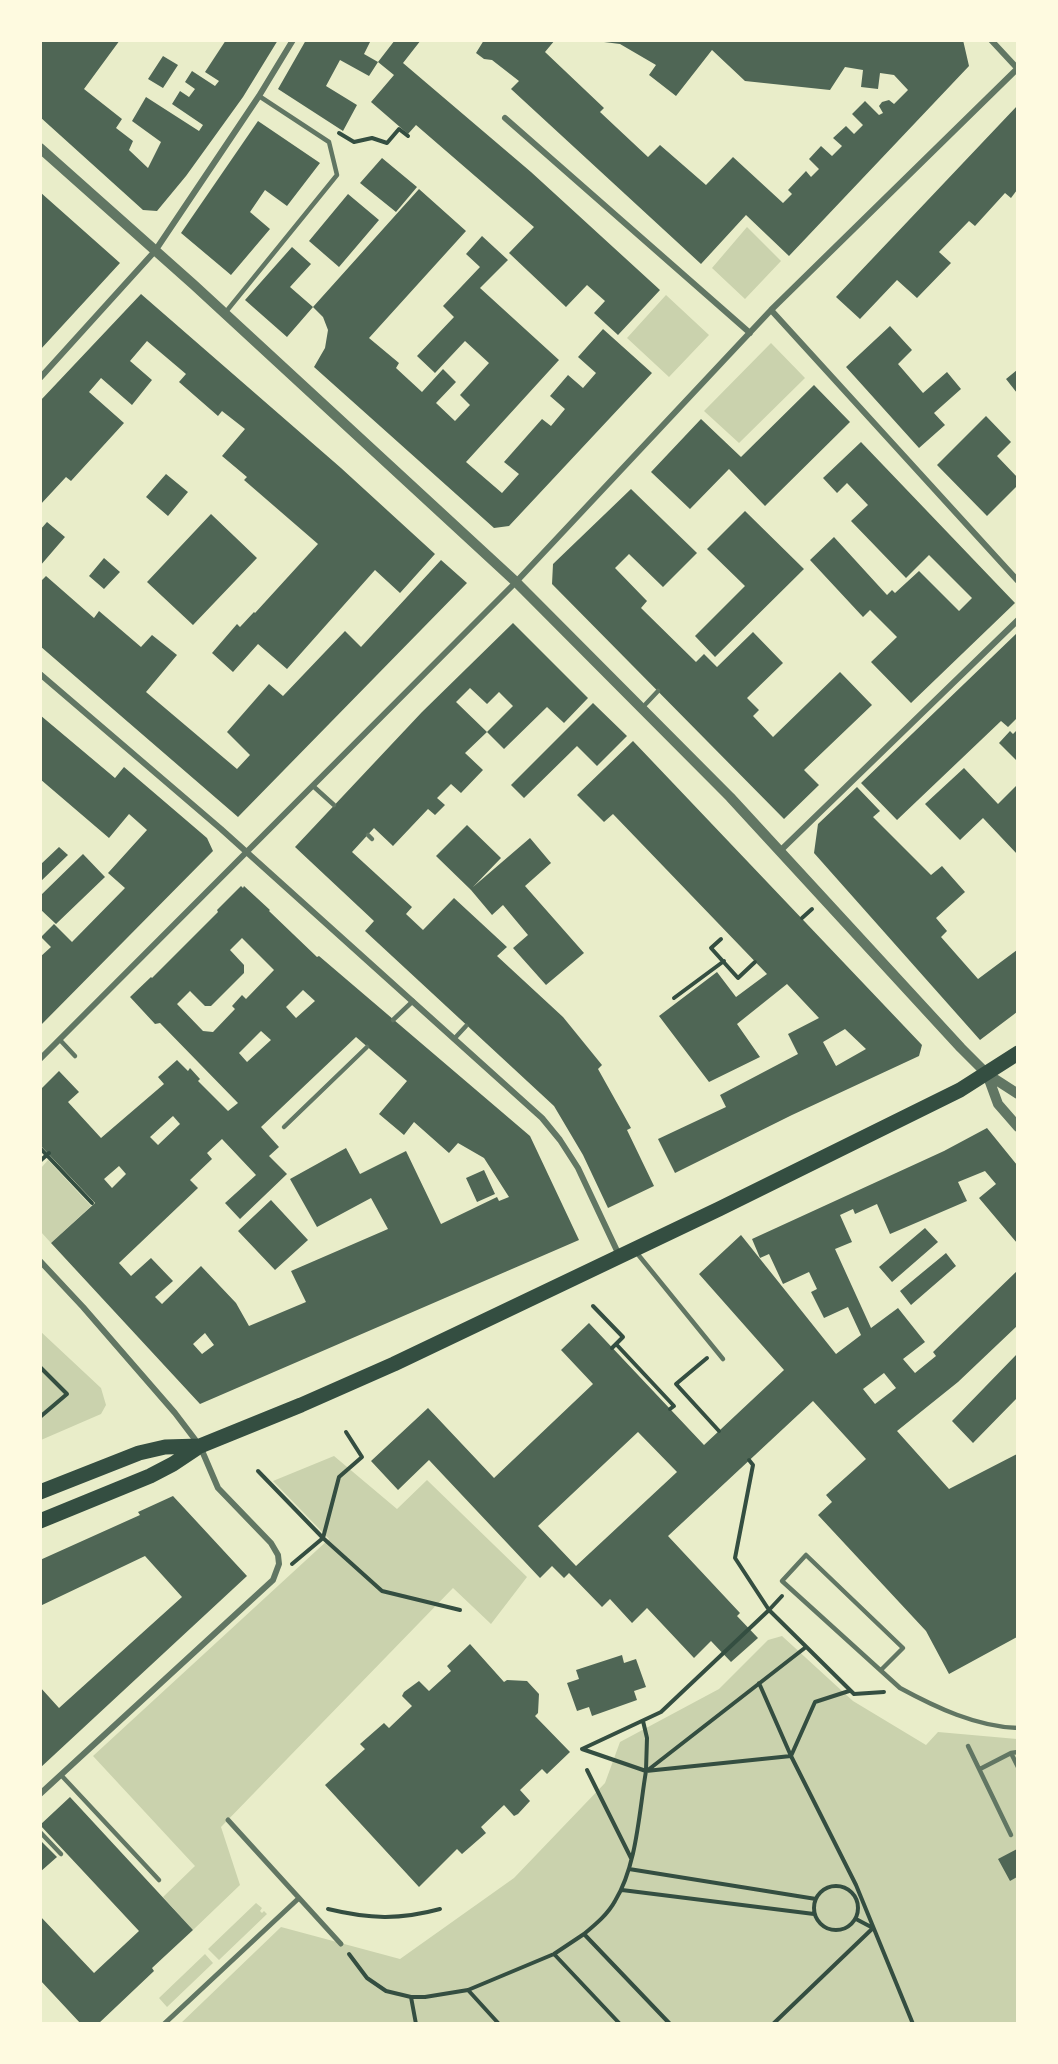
<!DOCTYPE html>
<style>
body{margin:0}
#map{position:relative;width:1058px;height:2064px;overflow:hidden;background:#e9edc9;font-family:Overpass,sans-serif}
canvas{display:block}
.frame{position:absolute;inset:0;border:42px solid #fefae0;pointer-events:none}
</style>
<div id="map">
<canvas width="1058" height="2064"></canvas>
<div class="frame"></div>
</div>
<script>
const g = document.querySelector('canvas').getContext('2d');
g.lineJoin = 'round';
function fillPath(path, color) {
  g.fillStyle = color;
  g.fill(path, 'evenodd');
}
function trace(path, color, width, dash) {
  g.strokeStyle = color;
  g.lineWidth = width;
  g.lineCap = dash ? 'butt' : 'round';
  g.setLineDash(dash || []);
  g.stroke(path);
}
fillPath(new Path2D(`
 M747 227 781 261 745 299 712 268Z
 M666 295 709 335 669 377 627 338Z
 M771 343 805 378 739 443 704 411Z
 M48 1160 91 1206 51 1243 41 1232V1168Z
 M40 1331 101 1388 106 1405 101 1414 41 1440Z
 M334 1456 397 1509 427 1480 527 1577 491 1624 453 1588 221 1827 240 1885 193 1930 163 1897 195 1866 93 1756 329 1539 273 1481Z
 M782 1636 853 1701 926 1745 938 1732 1017 1739V2023L180 2024 281 1927 400 1959 514 1878 605 1783 620 1742 719 1689 768 1640Z
 M256 1903 262 1908 260 1911 262 1913 264 1911 267 1914 219 1960 208 1949Z
 M205 1954 213 1963 167 2007 159 1998Z`), '#cad2ad');
fillPath(new Path2D(`
 M40 40H120L84 89 122 119 116 128 133 141 129 150 148 168 161 142 132 121 146 97 199 131 203 125 172 104 180 91 189 97 195 89 185 82 192 71 215 86 219 81 205 72 226 40H278L243 97 212 140 186 176 157 211 143 210 40 117Z
 M306 40H371L364 54 378 62 369 76 340 60 326 86 357 105 343 131 278 89Z
 M395 40H421L403 63 531 172 660 290 618 335 594 313 605 301 587 285 566 307 509 253 534 227 416 125 408 134 371 102 394 75 378 62Z
 M484 40H555L545 52 604 108 600 112 648 157 660 145 706 185 733 157 783 203 792 194 788 190 806 171 811 177 819 169 809 159 821 146 832 156 842 146 833 138 846 126 854 134 863 125 852 114 865 101 879 115 883 113 879 106 882 102 889 100 894 104 908 90 894 75 880 73 878 89 861 87 863 70 845 67 830 90 745 81 712 50 676 96 649 75 656 65 620 44 604 42V40H963L969 66 789 256 746 215 701 264 511 89 519 81 492 60 484 59 476 53Z
 M163 56 178 65 163 88 148 79Z
 M1017 106V190L1011 198 1005 193 975 226 969 221 939 252 951 263 917 298 897 280 860 319 836 297Z
 M258 121 320 163 287 206 265 190 250 212 270 229 231 275 181 233Z
 M382 158 417 187 396 212 360 183Z
 M419 189 466 231 369 338 399 363 396 368 422 392 443 369 456 382 436 403 455 421 470 405 460 395 489 363 465 341 435 373 417 356 454 317 443 306 480 267 466 254 482 236 508 260 480 288 559 360 466 462 502 493 519 474 504 462 542 419 551 426 565 409 550 396 568 375 583 388 596 373 578 357 603 329 652 373 509 526 494 528 314 367 325 348 328 330 323 317 313 307Z
 M40 192 120 263 40 350Z
 M348 194 379 220 339 267 309 241Z
 M292 247 311 264 290 287 313 307 287 337 245 300Z
 M141 294 341 468 435 554 400 593 375 570 287 669 258 644 233 672 212 653 237 624 240 627 254 612 255 613 318 544 244 480 247 477 222 456 245 429 222 411 218 416 179 382 186 374 147 341 130 361 152 380 132 405 101 378 89 392 124 423 71 481 66 477 40 505V401Z
 M890 326 912 350 898 364 923 393 947 372 961 389 934 413 945 425 919 448 846 367Z
 M1017 370V393L1006 379Z
 M814 385 850 422 765 506 729 469 690 509 651 472 701 419 741 457Z
 M986 416 1011 442 997 456 1017 477V486L987 516 937 465Z
 M861 442 1015 603 911 703 871 662 897 637 870 610 863 617 810 560 834 537 887 595 892 590 895 593 919 571 959 611 972 598 929 555 906 578 851 521 868 505 847 483 837 493 823 478Z
 M166 474 188 492 168 516 146 497Z
 M631 489 697 553 663 587 629 554 615 568 647 601 641 608 696 662 704 654 717 667 753 632 783 663 747 698 759 710 753 716 773 737 840 672 872 705 804 770 819 785 784 819 552 584 553 564Z
 M745 511 804 569 715 657 695 636 745 586 707 549Z
 M211 514 257 558 193 625 147 582Z
 M47 522 65 537 40 566V530Z
 M104 558 120 572 104 589 89 576Z
 M441 560 467 583 238 817 40 646V582L46 576 94 618 99 611 141 647 152 635 177 655 146 692 237 769 250 755 227 732 269 684 283 696 345 631 361 647Z
 M513 623 588 698 564 723 547 707 504 749 487 732 513 706 499 692 487 704 470 688 456 702 487 732 465 753 483 770 461 793 451 784 437 798 445 805 435 815 428 809 393 846 374 828 352 852 412 907 406 914 423 930 454 898 507 947 497 956 563 1017 602 1065 598 1069 631 1128 627 1130 654 1186 608 1208 583 1155 554 1106 365 931 374 921 295 847 422 712Z
 M1017 633V718L1008 727 1001 721 897 820 861 783Z
 M593 703 627 736 597 766 577 746 524 798 511 785Z
 M40 715 115 778 124 767 207 838 213 851 40 1026V957L51 947 41 937 54 924 72 942 125 888 108 873 147 830 129 814 109 838 40 779Z
 M1017 730V761L999 743 1010 731 1013 734Z
 M633 741 922 1045 919 1056 792 1115 675 1173 658 1139 726 1107 720 1095 798 1054 788 1034 819 1018 787 984 737 1024 760 1057 709 1082 659 1016 717 972 736 997 767 974 613 814 604 822 577 795ZM845 1029 866 1049 836 1066 823 1042Z
 M964 768 998 804 1017 785V854L983 818 960 840 925 804Z
 M857 787 880 811 873 817 931 875 942 866 965 892 936 918 947 931 941 937 978 979 1017 950V1012L980 1040 814 853 818 824Z
 M467 825 501 858 473 887 530 838 551 863 525 886 584 953 546 985 513 948 528 935 503 905 492 915 471 890 436 856Z
 M59 847 68 855 40 882V865Z
 M83 854 105 877 56 924 40 909V896Z
 M241 886 243 888 244 886 270 910 269 911 317 957 319 956 530 1136 579 1240 200 1404 51 1243 95 1203 40 1145V1090L59 1071 79 1092 68 1102 101 1138 164 1084 158 1077 177 1060 188 1071 190 1068 200 1079 198 1081 228 1111 238 1103 160 1023 155 1024 130 997 151 977 152 978 218 912 217 910ZM242 938 274 970 246 999 242 995 232 1006 235 1009 213 1032 203 1031 177 1004 190 991 205 1006H211L244 973V965L230 950ZM303 990 315 1001 296 1018 286 1007ZM261 1031 271 1040 247 1062 239 1053ZM356 1037 407 1081 379 1114 404 1135 414 1122 449 1153 458 1143 484 1158 509 1197 499 1201 497 1197 441 1224 406 1151 360 1174 346 1148 290 1179 317 1227 371 1198 388 1229 291 1271 306 1302 249 1326 236 1303 201 1266 162 1304 155 1297 173 1281 151 1258 131 1276 119 1263 198 1188 190 1180 212 1159 207 1153 222 1139 256 1175 225 1203 240 1219 287 1174 269 1156 279 1147 261 1127ZM173 1116 180 1124 158 1145 150 1137ZM119 1166 126 1174 112 1188 104 1179ZM205 1333 214 1345 202 1354 193 1344Z
 M987 1128 1017 1165V1243L979 1198 996 1184 985 1171 958 1182 967 1201 890 1234 877 1204 855 1214 853 1209 840 1215 852 1242 835 1249 871 1328 898 1308 925 1342 903 1359 915 1373 936 1356 933 1352 1017 1271V1326L958 1382 897 1431 949 1489 1017 1454V1637L949 1674 926 1631 818 1515 832 1502 826 1495 866 1459 813 1401 668 1536 740 1613 737 1616 758 1638 731 1662 711 1641 694 1658 647 1608 632 1623 610 1599 602 1607 569 1573 564 1578 552 1566 540 1578 429 1460 398 1490 371 1461 428 1408 494 1478 593 1384 561 1350 589 1323 704 1445 784 1370 699 1274 741 1235 836 1354 861 1335 848 1307 824 1318 811 1292 817 1289 809 1272 783 1284 769 1254 760 1258 752 1239 944 1151ZM884 1373 896 1388 875 1404 863 1389ZM638 1432 677 1472 576 1566 538 1526Z
 M484 1170 495 1194 477 1202 466 1178Z
 M271 1200 308 1240 275 1270 238 1231Z
 M925 1228 938 1242 892 1282 879 1267Z
 M946 1253 956 1266 911 1305 900 1291Z
 M1017 1354V1398L973 1443 952 1421Z
 M173 1496 247 1576 40 1768V1687L59 1708 182 1597 145 1556 40 1606V1560L140 1515 138 1512Z
 M470 1644 504 1682 507 1680 527 1681 539 1694 538 1713 535 1716 570 1752 547 1774 542 1769 520 1790 530 1801 518 1814 514 1816 504 1805 481 1827 486 1833 462 1854 457 1849 419 1887 325 1785 365 1749 360 1744 384 1723 389 1728 412 1706 402 1696 404 1692 419 1681 429 1691 451 1671 447 1666Z
 M622 1655 624 1663 636 1659 646 1687 634 1691 637 1700 592 1716 589 1707 577 1711 567 1683 579 1679 576 1670Z
 M70 1797 193 1930 152 1968 154 1971 98 2024H81L40 1980V1916L94 1973 139 1931 40 1825Z
 M40 1840 57 1857 40 1872Z
 M1017 1849V1877L1010 1881 998 1859Z`), '#4f6655');
trace(new Path2D(`
 M339 133 354 142 372 138 387 143 399 129 408 136
 M802 918 812 909
 M721 939 711 948 738 978 755 962
 M674 998 724 961
 M40 1148 92 1203
 M40 1161 49 1153
 M593 1306 623 1337 612 1348
 M616 1344 674 1406 670 1409
 M707 1358 676 1384 719 1431
 M40 1367 67 1394 40 1417
 M749 1460 753 1465 735 1558 769 1610 782 1596
 M258 1471 323 1538 382 1591 460 1610
 M292 1564 323 1538 339 1477 362 1457 346 1432
 M759 1683 791 1756
 M643 1721 647 1738 646 1770
 M582 1749 661 1712 769 1610 854 1694 884 1692
 M582 1749 646 1771
 M791 1756 815 1702 849 1691
 M587 1770 631 1858
 M648 1770 806 1647
 M629 1869 816 1899
 M814 1908a22 22 0 1 1 44 0a22 22 0 1 1-44 0Z
 M622 1890 814 1914
 M328 1909C369 1919 400 1920 440 1909
 M856 1919 873 1928
 M584 1934C596 1924 608 1914 615 1901 637 1865 639 1812 646 1771L791 1756 856 1885 913 2024
 M349 1954 367 1978 386 1991 411 1997H425L468 1990 554 1954 584 1934 670 2024
 M554 1954 620 2024
 M468 1990 499 2024
 M411 1997 416 2024
 M773 2024 873 1928`), '#344e41', 4);
trace(new Path2D(`
 M225 313 337 175 329 142 259 96
 M642 708 658 691
 M313 786 334 805
 M368 835 372 839
 M393 1020 413 1001
 M454 1039 466 1026
 M60 1040 75 1056
 M284 1127 367 1047
 M636 1252 723 1359
 M881 1670 903 1648 806 1555 782 1581 900 1688C935 1707 977 1727 1018 1728
 M968 1746 1011 1835
 M1011 1753 1018 1767
 M980 1769 1011 1753 1018 1752
 M61 1775 159 1880
 M40 1832 61 1854`), '#617663', 4.5);
trace(new Path2D(`
 M228 1820 341 1944
 M164 2024 299 1898`), '#617663', 5);
trace(new Path2D(`
 M991 40 1017 68
 M505 118 750 333
 M771 310 1018 581
 M40 378 155 251 259 96 293 40
 M40 674 221 829 542 1118 560 1140 578 1168 619 1255
 M780 851 1018 620
 M40 1059 516 582 771 310 1018 68
 M40 1261 83 1307 175 1413 200 1446 218 1488 271 1543 278 1555 279 1564 273 1580 40 1794`), '#617663', 6);
trace(new Path2D(`
 M40 148 194 285 516 582 730 797 961 1048 987 1074 1018 1094
 M987 1074 998 1104 1018 1127`), '#617663', 10);
trace(new Path2D(`
 M40 1492 139 1453 165 1447 200 1446
 M40 1521 150 1476 173 1464 200 1446 301 1405 394 1364 719 1209 960 1090 1018 1053`), '#344e41', 15);
</script>
